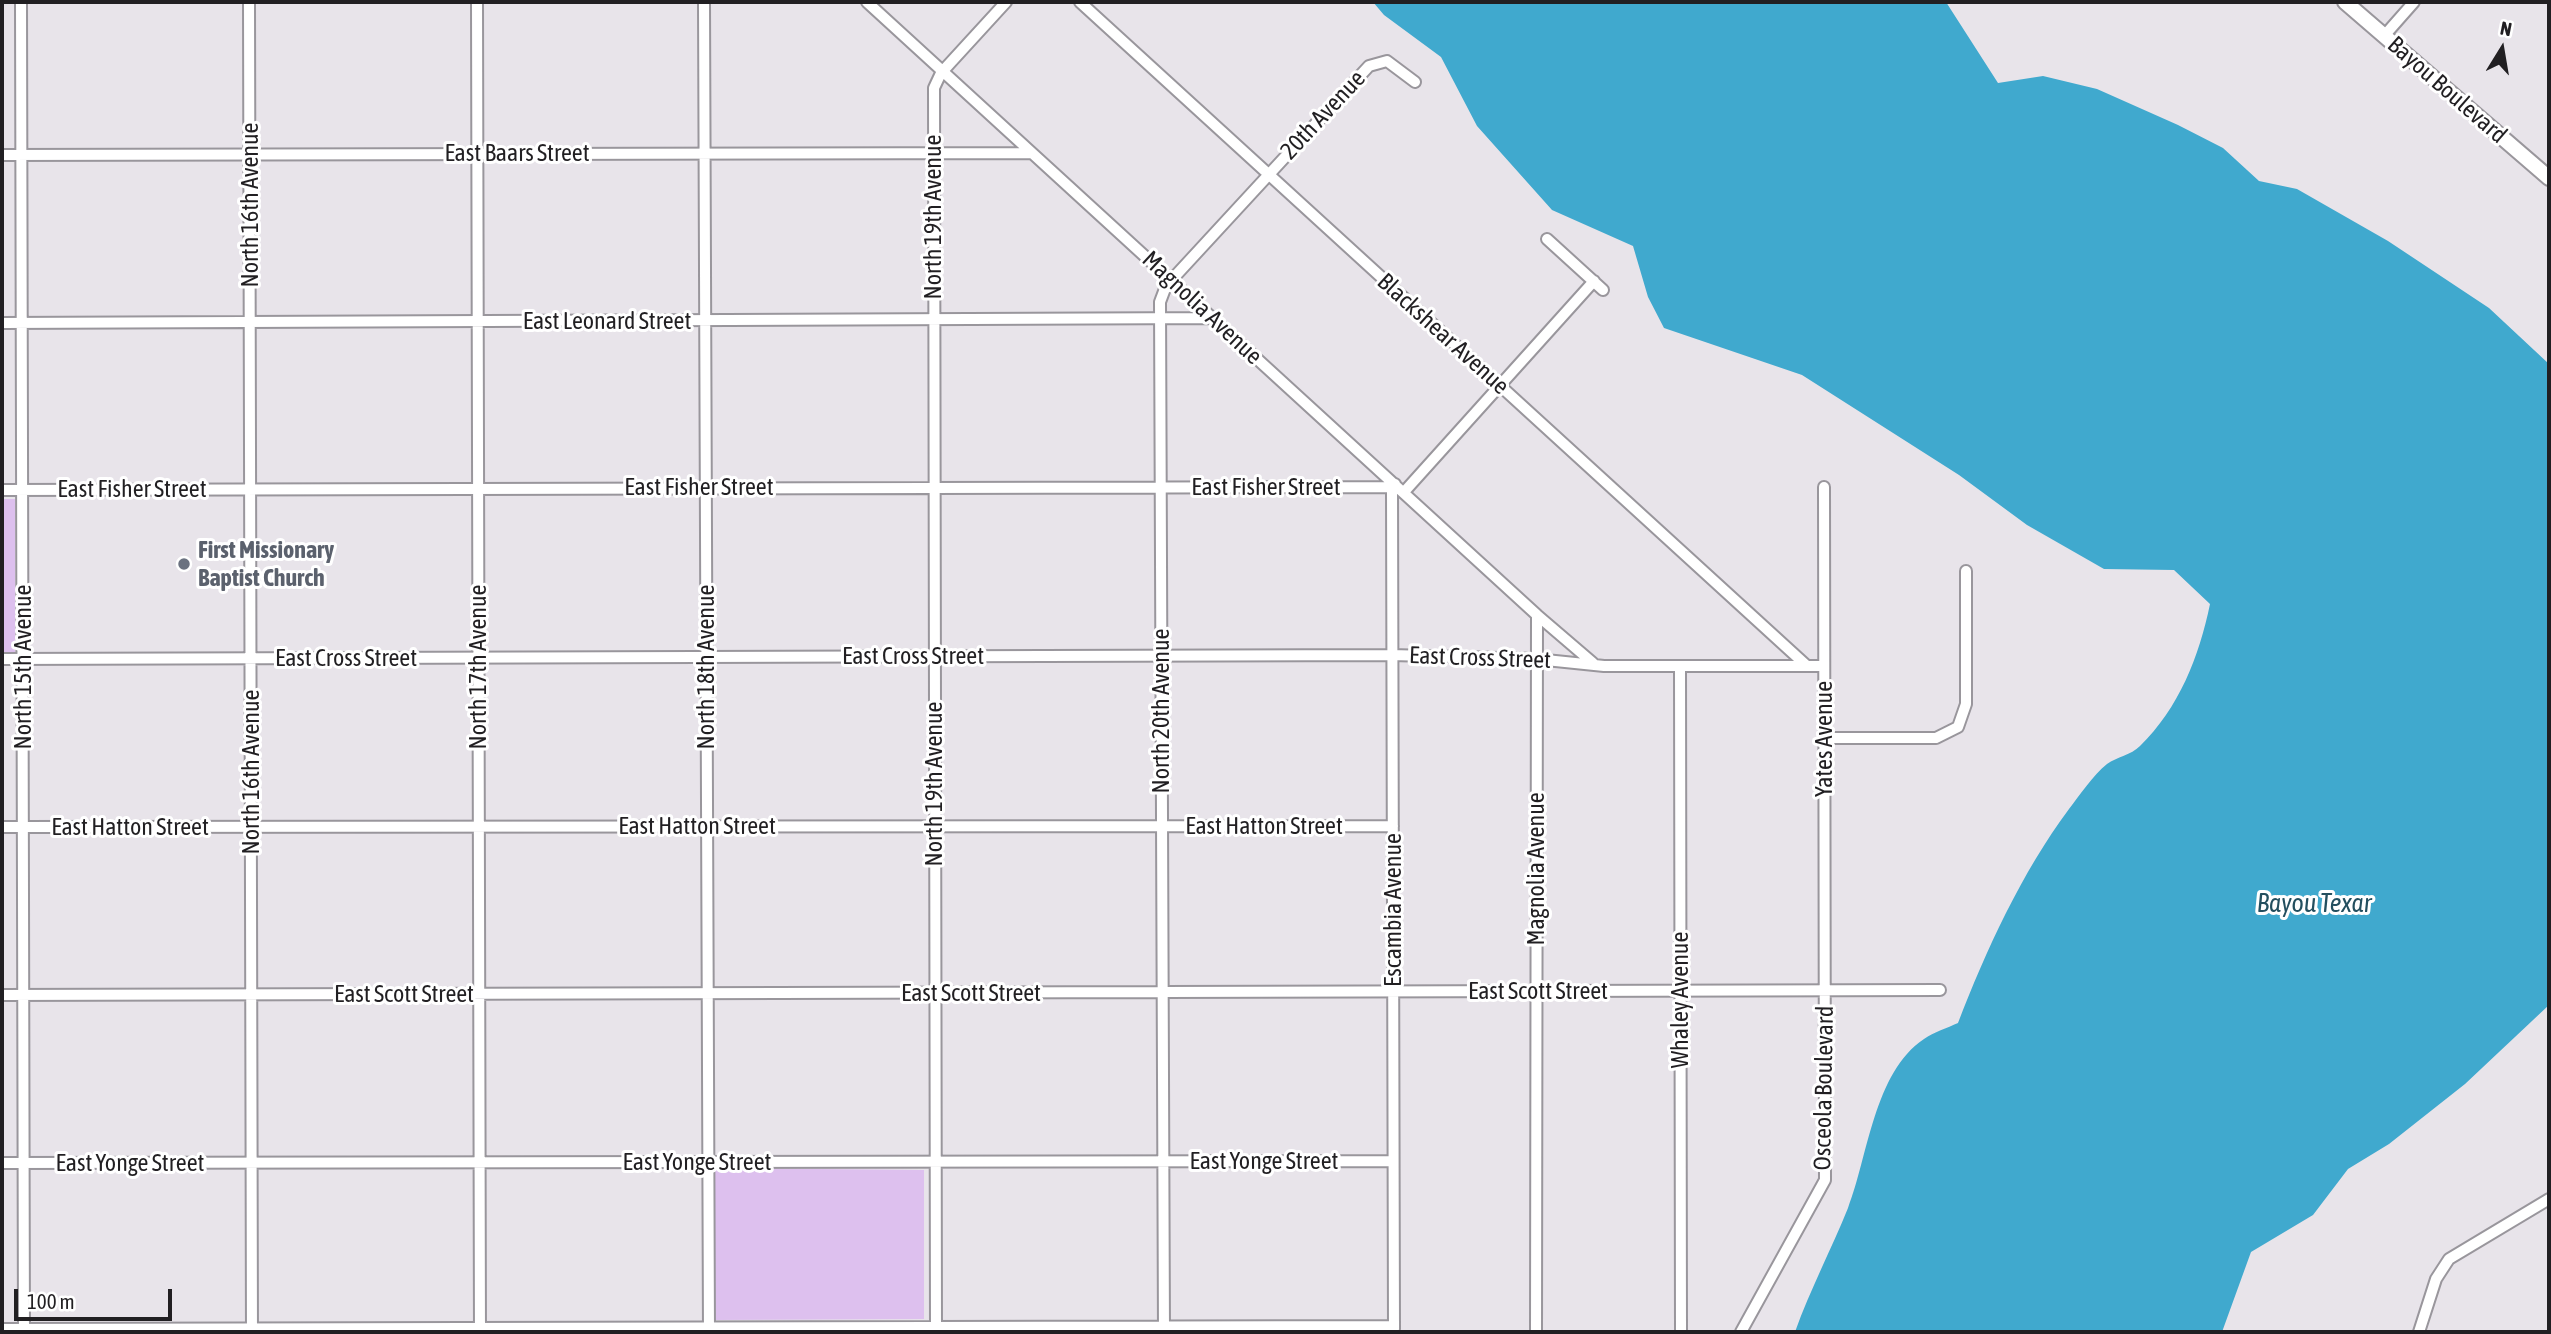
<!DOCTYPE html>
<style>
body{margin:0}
#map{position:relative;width:2551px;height:1334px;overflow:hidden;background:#e8e4ea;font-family:"Asap Condensed",sans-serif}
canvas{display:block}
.frame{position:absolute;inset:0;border:4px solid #211f22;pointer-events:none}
.north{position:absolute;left:2467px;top:14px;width:70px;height:70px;-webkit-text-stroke:5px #fff;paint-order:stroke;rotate:11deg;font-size:19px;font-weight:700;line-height:28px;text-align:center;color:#211f22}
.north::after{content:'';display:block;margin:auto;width:24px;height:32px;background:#211f22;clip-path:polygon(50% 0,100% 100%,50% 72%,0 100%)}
.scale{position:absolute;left:14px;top:1289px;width:158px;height:32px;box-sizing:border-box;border:4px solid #211f22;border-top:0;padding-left:9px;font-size:21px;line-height:24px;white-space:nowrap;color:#211f22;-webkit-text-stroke:5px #fff;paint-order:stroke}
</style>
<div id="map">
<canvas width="2551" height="1334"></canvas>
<div class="frame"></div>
<div class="north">N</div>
<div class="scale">100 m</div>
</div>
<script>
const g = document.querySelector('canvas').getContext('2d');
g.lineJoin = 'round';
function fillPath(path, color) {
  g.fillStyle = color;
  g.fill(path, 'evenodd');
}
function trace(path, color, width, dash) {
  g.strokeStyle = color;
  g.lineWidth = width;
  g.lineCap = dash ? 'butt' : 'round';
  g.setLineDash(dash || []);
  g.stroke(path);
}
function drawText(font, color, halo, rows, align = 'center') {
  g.font = font + ' "Asap Condensed",sans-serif';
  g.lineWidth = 6;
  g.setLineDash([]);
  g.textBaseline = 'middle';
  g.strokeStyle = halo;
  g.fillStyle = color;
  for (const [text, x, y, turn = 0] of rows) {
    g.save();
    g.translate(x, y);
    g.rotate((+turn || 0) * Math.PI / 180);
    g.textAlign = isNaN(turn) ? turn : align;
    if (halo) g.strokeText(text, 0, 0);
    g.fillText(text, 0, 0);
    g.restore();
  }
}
fillPath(new Path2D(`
 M2 499H15V652H2Z
 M712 1168 924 1170V1319L714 1320Z`), '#ddc0ee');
fillPath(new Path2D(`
 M1373 2H1946L1998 83 2043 76 2097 89 2178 125 2223 148 2259 181 2297 189 2388 241 2489 308 2549 364V1005L2465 1084 2389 1144 2348 1169 2313 1215 2251 1252 2222 1332H1795C1810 1290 1831 1250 1848 1208 1868 1157 1874 1072 1924 1039 1934 1032 1947 1028 1958 1023 1986 950 2022 872 2069 809 2080 795 2093 775 2107 764 2117 757 2131 755 2140 746 2179 708 2199 657 2210 604L2174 570 2104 569 2027 525 1959 475 1802 375 1664 328 1648 297 1633 246 1552 210 1477 126 1441 57 1384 15Z`), '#40a9ce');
const minor = new Path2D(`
 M21 2 24 1332
 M249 2 252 1332
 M477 2 480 1332
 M704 2 709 1332
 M867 2 1537 615 1536 1332
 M1080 2 1807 666
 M2384 36 2414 2
 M2 155 1032 153
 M1547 239 1603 290
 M2 323 1212 318
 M1392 487 1394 1329
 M2 490 1392 487 1395 484
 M1404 492 1594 281
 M1537 615 1593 663
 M2 659 1392 655 1536 659 1604 666H1824
 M1680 667 1681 1332
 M1824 738H1936L1958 727 1966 704V571
 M2 827 1393 826
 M2 995 1940 990
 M2 1163 1393 1161
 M2 1329 1394 1326
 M936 1332 934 88 941 73 1006 2
 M1164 1332 1160 302 1166 286 1369 66 1387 61 1415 82
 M1741 1332 1825 1180 1824 487
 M2419 1332 2436 1279 2449 1259 2549 1199`);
const major = new Path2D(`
 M2345 2 2549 178`);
trace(minor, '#99969c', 14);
trace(major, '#99969c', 18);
trace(minor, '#fff', 10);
trace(major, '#fff', 14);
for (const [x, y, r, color] of [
 [184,564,7,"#6b7280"]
]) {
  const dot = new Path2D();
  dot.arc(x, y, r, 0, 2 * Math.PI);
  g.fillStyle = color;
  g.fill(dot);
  trace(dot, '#fff', 2.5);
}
drawText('24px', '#211f22', '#fff', [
 ["Bayou Boulevard",2447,90,41],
 ["20th Avenue",1323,115,-47],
 ["East Baars Street",517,153],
 ["North 16th Avenue",250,205,-90],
 ["North 19th Avenue",933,217,-90],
 ["Magnolia Avenue",1202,308,43],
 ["East Leonard Street",607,321],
 ["Blackshear Avenue",1443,334,42],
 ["East Fisher Street",699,487],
 ["East Fisher Street",1266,487],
 ["East Fisher Street",132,489],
 ["East Cross Street",913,656],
 ["East Cross Street",346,658],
 ["East Cross Street",1480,658,2],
 ["North 15th Avenue",23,667,-90],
 ["North 17th Avenue",478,667,-90],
 ["North 18th Avenue",706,667,-90],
 ["North 20th Avenue",1161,711,-90],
 ["Yates Avenue",1824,739,-90],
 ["North 16th Avenue",251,772,-90],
 ["North 19th Avenue",934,784,-90],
 ["East Hatton Street",697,826],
 ["East Hatton Street",1264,826],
 ["East Hatton Street",130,827],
 ["Magnolia Avenue",1536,869,-90],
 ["Escambia Avenue",1393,910,-90],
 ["East Scott Street",1538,991],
 ["East Scott Street",971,993],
 ["East Scott Street",404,994],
 ["Whaley Avenue",1680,1000,-90],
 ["Osceola Boulevard",1824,1088,-89],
 ["East Yonge Street",1264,1161],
 ["East Yonge Street",697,1162],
 ["East Yonge Street",130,1163]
]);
drawText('bold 24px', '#5b616d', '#fff', [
 ["First Missionary",198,550],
 ["Baptist Church",198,578]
], 'left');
drawText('italic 26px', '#234f5f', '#fff', [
 ["Bayou Texar",2314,904]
]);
</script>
